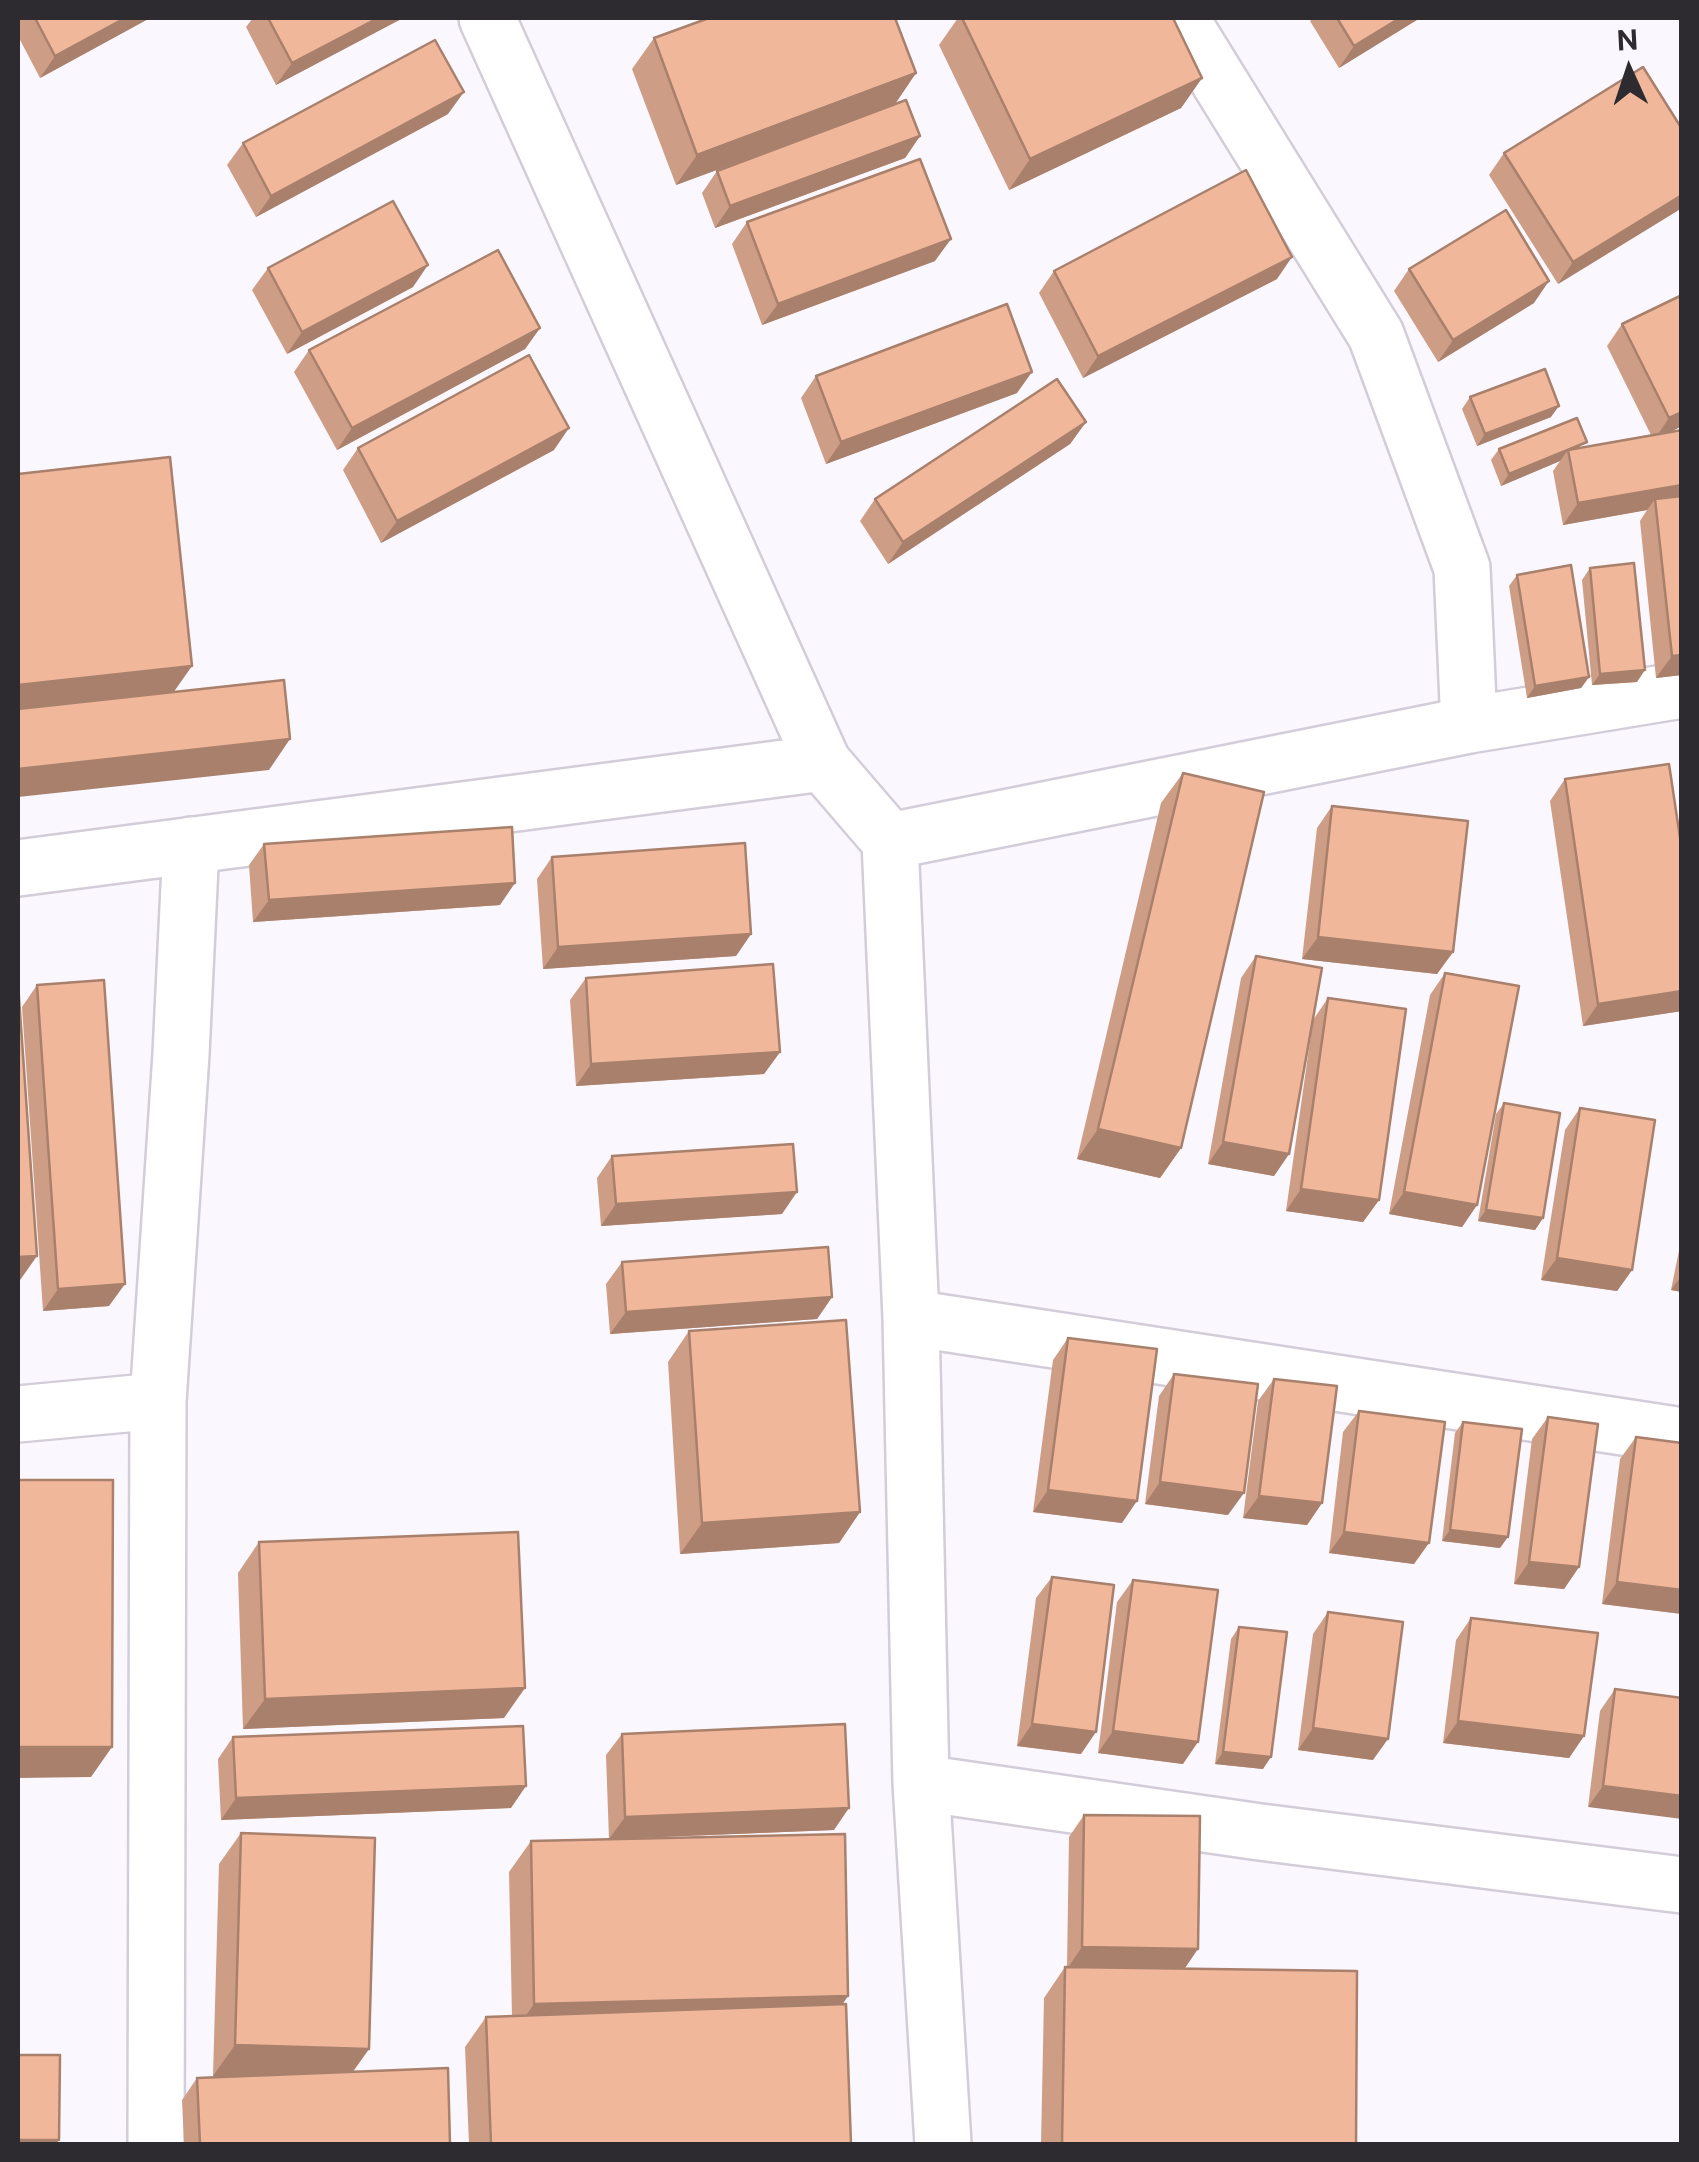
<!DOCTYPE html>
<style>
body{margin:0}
#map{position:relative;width:1699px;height:2162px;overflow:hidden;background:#fbf7fe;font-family:"Public Sans",sans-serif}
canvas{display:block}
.frame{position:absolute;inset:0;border:20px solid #2e2b30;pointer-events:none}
.north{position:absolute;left:1579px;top:20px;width:100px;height:100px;-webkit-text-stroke:8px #fbf7fe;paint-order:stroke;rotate:357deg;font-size:28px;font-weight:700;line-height:40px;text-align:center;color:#2e2b30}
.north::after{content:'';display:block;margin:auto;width:35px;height:45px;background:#2e2b30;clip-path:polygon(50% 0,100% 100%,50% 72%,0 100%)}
</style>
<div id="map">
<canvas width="1699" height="2162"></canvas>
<div class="frame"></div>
<div class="north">N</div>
</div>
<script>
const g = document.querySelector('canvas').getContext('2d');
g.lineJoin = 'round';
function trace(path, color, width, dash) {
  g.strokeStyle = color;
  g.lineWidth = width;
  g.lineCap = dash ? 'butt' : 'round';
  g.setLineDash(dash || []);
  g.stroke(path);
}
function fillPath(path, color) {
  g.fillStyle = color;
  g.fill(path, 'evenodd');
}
const minor = new Path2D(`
 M487 18 823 763 890 841 911 1318 921 1783 943 2144
 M1180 18 1376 335 1462 568 1469 725
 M890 841 1469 725 1682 690
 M18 868 823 763
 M911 1318 1682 1436
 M18 1414 158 1401
 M921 1783 1260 1832 1682 1885
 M156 2144 158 1401 181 1054 191 845`);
trace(minor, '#d3cdd9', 60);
trace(minor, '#fff', 55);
fillPath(new Path2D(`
 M18 18H150L40 78 18 36Z
 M253 18H403L276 85 246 27Z
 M958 18H962L1202 78 1181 108 1009 190 939 45Z
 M1313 18H1420L1339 68 1310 21Z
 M654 38 916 73 895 104 676 185 632 69Z
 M448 114 256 217 227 165 243 143Z
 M1682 129V208L1558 284 1489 175 1504 153Z
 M920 136 905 158 715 228 702 193 717 171Z
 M747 222 935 261 762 325 732 244Z
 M268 268 413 287 287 354 252 290Z
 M1409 269 1534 303 1438 362 1394 291Z
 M1054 271 1277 279 1083 378 1039 293Z
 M1682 295V426L1672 431 1682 675 1656 678 1640 521 1647 510 1563 525 1553 471 1560 461 1501 486 1491 460 1499 449 1583 447 1651 435 1607 346 1622 324Z
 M540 328 525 349 337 450 294 372 309 350Z
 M816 376 1017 393 826 464 801 398Z
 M1470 397 1551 417 1477 446 1462 409Z
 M1086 422 1070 444 888 564 860 521 875 499Z
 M358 448 554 450 381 543 343 470Z
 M1590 568 1637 682 1592 685 1582 580Z
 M1517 575 1589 677 1581 688 1527 698 1509 586Z
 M1183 773 1181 1148 1160 1178 1077 1159 1161 803Z
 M1565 779 1682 1011 1583 1026 1550 801Z
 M1332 806 1453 952 1437 974 1302 959 1317 828Z
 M264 844 500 905 253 922 249 865Z
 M552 857 751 934 736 956 543 969 537 879Z
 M1256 956 1289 1154 1274 1176 1208 1164 1241 978Z
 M1445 973 1477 1205 1462 1227 1389 1214 1430 995Z
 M586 978 780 1052 764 1074 576 1086 570 1000Z
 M37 985 109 1306 43 1311 22 1007Z
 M1328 998 1379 1200 1363 1222 1286 1211 1313 1020Z
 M1504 1103 1543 1218 1535 1230 1478 1221 1496 1114Z
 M1580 1108 1632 1270 1617 1291 1541 1280 1565 1130Z
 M612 1156 782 1214 601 1226 597 1178Z
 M1682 1236V1292L1671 1290Z
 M622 1262 832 1297 817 1319 610 1334 606 1284Z
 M689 1331 860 1512 839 1543 680 1554 668 1362Z
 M1068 1338 1122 1523 1033 1512 1053 1360Z
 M1174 1374 1228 1515 1145 1504 1159 1396Z
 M1274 1379 1322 1503 1307 1525 1243 1518 1258 1401Z
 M1359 1411 1414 1564 1329 1553 1343 1432Z
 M1548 1417 1579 1567 1564 1589 1514 1584 1532 1439Z
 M1463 1422 1500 1548 1442 1541 1455 1433Z
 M1636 1437 1682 1443V1614L1602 1604 1620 1459Z
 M259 1542 504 1718 243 1729 238 1573Z
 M1052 1577 1081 1754 1017 1746 1036 1598Z
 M1133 1580 1183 1764 1098 1753 1117 1602Z
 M1328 1612 1373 1760 1298 1750 1313 1634Z
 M1471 1618 1584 1736 1569 1758 1443 1743 1456 1640Z
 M1239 1627 1263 1769 1215 1764 1231 1639Z
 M1615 1689 1682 1698 1588 1807 1600 1711Z
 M622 1734 834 1830 611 1839 848 1996 842 2004 851 2144H469L465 2047 486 2017 512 2016 509 1872 531 1841 609 1839 606 1755Z
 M233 1737 511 1808 221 1820 218 1759Z
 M1084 1815 1184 1969 1356 2144H1041L1044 1998 1065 1967H1067L1069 1837Z
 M241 1833 369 2049 353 2072 450 2144H184L182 2100 197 2078 232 2076H213L219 1864Z`), '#ce9d85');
fillPath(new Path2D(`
 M125 18H150L40 78 55 56Z
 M378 18H403L276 85 292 63Z
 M1400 18H1420L1339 68 1354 46Z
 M916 73 895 104 676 185 697 155Z
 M1202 78 1181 108 1009 190 1030 159Z
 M464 92 448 114 256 217 271 196Z
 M920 136 905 158 715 228 730 206Z
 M1682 195V208L1558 284 1573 262Z
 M951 239 935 261 762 325 778 304Z
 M1292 257 1277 279 1083 378 1098 356Z
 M428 265 413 287 287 354 302 332Z
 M1549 281 1534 303 1438 362 1453 340Z
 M540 328 525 349 337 450 352 428Z
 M1032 372 1017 393 826 464 841 442Z
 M1559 406 1551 417 1477 446 1485 434Z
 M1682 412V426L1654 440 1669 418Z
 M1086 422 1070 444 888 564 903 542Z
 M569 428 554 450 381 543 397 521Z
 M1568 450 1560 461 1501 486 1509 474Z
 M1682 485V504L1655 499 1647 510 1563 525 1578 503Z
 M1682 655V675L1656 678 1672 656Z
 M192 666 166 703 18 719V685Z
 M1645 670 1637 682 1592 685 1600 674Z
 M1589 677 1581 688 1527 698 1535 686Z
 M290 739 269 770 18 797V769Z
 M515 883 500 905 253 922 269 900Z
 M751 934 736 956 543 969 558 947Z
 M1318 937 1453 952 1437 974 1302 959Z
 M1682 991V1011L1583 1026 1598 1004Z
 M780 1052 764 1074 576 1086 591 1064Z
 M1098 1129 1181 1148 1160 1178 1077 1159Z
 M1223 1142 1289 1154 1274 1176 1208 1164Z
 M1301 1189 1379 1200 1363 1222 1286 1211Z
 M797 1192 782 1214 601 1226 616 1204Z
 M1404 1192 1477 1205 1462 1227 1389 1214Z
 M1486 1210 1543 1218 1535 1230 1478 1221Z
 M37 1256 18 1283V1257Z
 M1557 1258 1632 1270 1617 1291 1541 1280Z
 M1682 1275V1292L1671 1290Z
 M125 1284 109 1306 43 1311 58 1289Z
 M832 1297 817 1319 610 1334 626 1312Z
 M1160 1482 1244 1493 1228 1515 1145 1504Z
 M1048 1490 1137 1501 1122 1523 1033 1512Z
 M1259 1496 1322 1503 1307 1525 1243 1518Z
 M860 1512 839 1543 680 1554 702 1523Z
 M1450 1530 1508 1537 1500 1548 1442 1541Z
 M1344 1532 1429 1543 1414 1564 1329 1553Z
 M1529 1562 1579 1567 1564 1589 1514 1584Z
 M1617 1582 1682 1590V1614L1602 1604Z
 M525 1688 504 1718 243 1729 265 1699Z
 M1458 1721 1584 1736 1569 1758 1443 1743Z
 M1032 1724 1096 1732 1081 1754 1017 1746Z
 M1313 1728 1388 1739 1373 1760 1298 1750Z
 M1113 1731 1198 1742 1183 1764 1098 1753Z
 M18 1747H112L91 1777 18 1778Z
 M1223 1752 1271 1757 1263 1769 1215 1764Z
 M526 1786 511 1808 221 1820 236 1798Z
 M1603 1786 1682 1796V1819L1588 1807Z
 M849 1808 834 1830 609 1839 625 1817Z
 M1082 1947 1198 1949 1183 1971 1067 1969Z
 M848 1996 827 2027 513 2034 534 2004Z
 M235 2045 369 2049 347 2079 213 2076Z
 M18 2140H59L56 2144H18Z`), '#a8806c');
const building = new Path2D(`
 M35 18H125L55 56Z
 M268 18H378L292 63Z
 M709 18H895L916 73 697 155 654 38Z
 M962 18H1173L1202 78 1030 159Z
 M1337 18H1400L1354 46Z
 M435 40 464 92 271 196 243 143Z
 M1643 67 1682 129V195L1573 262 1504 153Z
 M906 100 920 136 730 206 717 171Z
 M920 159 951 239 778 304 747 222Z
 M1246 170 1292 257 1098 356 1054 271Z
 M393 201 428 265 302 332 268 268Z
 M1506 210 1549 281 1453 340 1409 269Z
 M498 250 540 328 352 428 309 350Z
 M1682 295V412L1669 418 1622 324Z
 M1007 304 1032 372 841 442 816 376Z
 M529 355 569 428 397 521 358 448Z
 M1545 369 1559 406 1485 434 1470 397Z
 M1057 379 1086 422 903 542 875 499Z
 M1577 418 1587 442 1509 474 1499 449Z
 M1682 430V485L1578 503 1568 450Z
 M170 457 192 666 18 685V474Z
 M1682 496V655L1672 656 1655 499Z
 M1634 563 1645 670 1600 674 1590 568Z
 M1571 565 1589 677 1535 686 1517 575Z
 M284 680 290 739 18 769V709Z
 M1669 764 1682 851V991L1598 1004 1565 779Z
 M1183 773 1264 792 1181 1148 1098 1129Z
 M1332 806 1468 821 1453 952 1318 937Z
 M512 827 515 883 269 900 264 844Z
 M745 843 751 934 558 947 552 857Z
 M1256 956 1322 968 1289 1154 1223 1142Z
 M773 964 780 1052 591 1064 586 978Z
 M1445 973 1519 986 1477 1205 1404 1192Z
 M104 980 125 1284 58 1289 37 985Z
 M18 983 37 1256 18 1257Z
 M1328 998 1406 1009 1379 1200 1301 1189Z
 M1504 1103 1560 1113 1543 1218 1486 1210Z
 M1580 1108 1655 1120 1632 1270 1557 1258Z
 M793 1144 797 1192 616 1204 612 1156Z
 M828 1247 832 1297 626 1312 622 1262Z
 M846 1320 860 1512 702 1523 689 1331Z
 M1068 1338 1157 1349 1137 1501 1048 1490Z
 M1174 1374 1258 1384 1244 1493 1160 1482Z
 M1274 1379 1337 1386 1322 1503 1259 1496Z
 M1359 1411 1445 1422 1429 1543 1344 1532Z
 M1548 1417 1598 1424 1579 1567 1529 1562Z
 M1463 1422 1522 1429 1508 1537 1450 1530Z
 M1636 1437 1682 1443V1590L1617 1582Z
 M18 1480H113L112 1747H18Z
 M518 1532 525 1688 265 1699 259 1542Z
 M1052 1577 1114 1585 1096 1732 1032 1724Z
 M1133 1580 1218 1590 1198 1742 1113 1731Z
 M1328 1612 1403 1622 1388 1739 1313 1728Z
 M1471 1618 1598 1633 1584 1736 1458 1721Z
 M1239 1627 1287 1632 1271 1757 1223 1752Z
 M1615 1689 1682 1698V1796L1603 1786Z
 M845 1724 849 1808 625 1817 622 1734Z
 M523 1726 526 1786 236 1798 233 1737Z
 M1084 1815 1200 1816 1198 1949 1082 1947Z
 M241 1833 375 1838 369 2049 235 2045Z
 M845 1834 848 1996 534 2004 531 1841Z
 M1065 1967 1357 1971 1356 2144H1062Z
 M846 2004 851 2144H491L486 2017Z
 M18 2055H60L59 2140H18Z
 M448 2068 450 2144H200L197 2078Z`);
fillPath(building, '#f0b79b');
trace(building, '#a8806c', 2.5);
</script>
